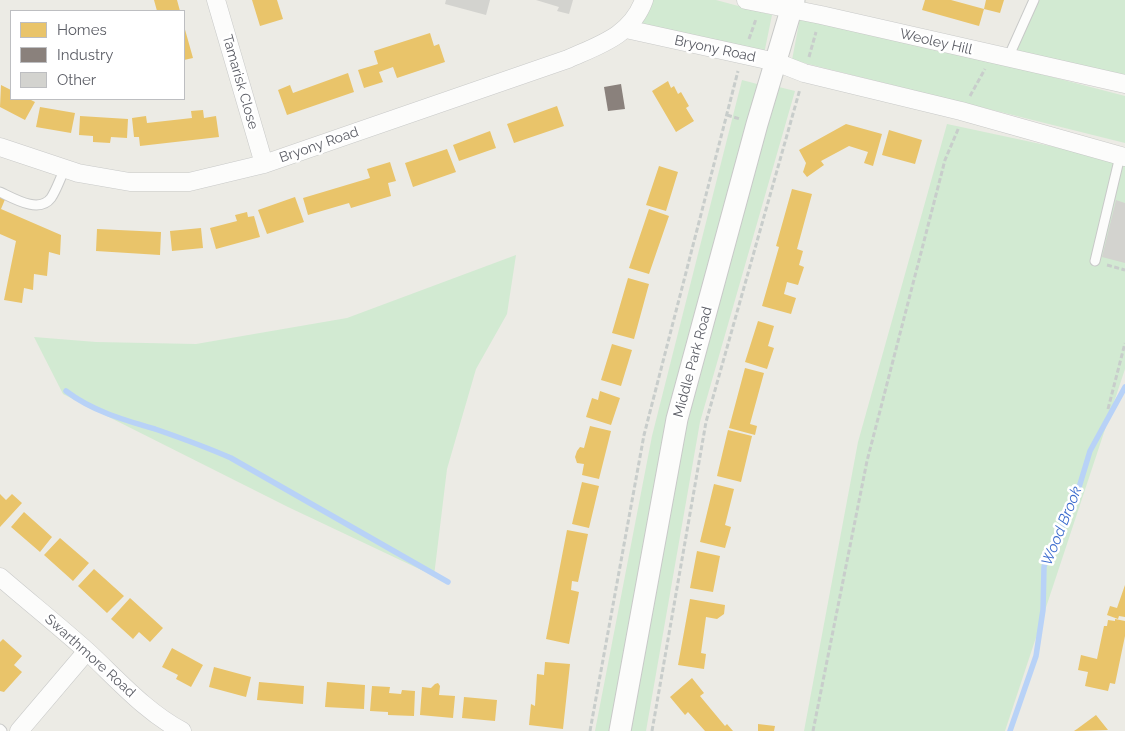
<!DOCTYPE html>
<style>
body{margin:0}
#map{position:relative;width:1125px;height:731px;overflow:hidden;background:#ecebe5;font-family:Raleway,sans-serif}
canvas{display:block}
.legend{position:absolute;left:10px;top:10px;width:175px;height:90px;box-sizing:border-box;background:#fff;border:1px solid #bdbec1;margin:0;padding:6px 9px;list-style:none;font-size:15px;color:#5b5d65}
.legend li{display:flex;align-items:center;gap:10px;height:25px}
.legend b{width:25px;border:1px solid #bdbec1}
</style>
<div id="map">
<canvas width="1125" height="731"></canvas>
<ul class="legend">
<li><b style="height:14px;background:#e9c46a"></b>Homes</li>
<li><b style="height:14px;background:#8a817c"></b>Industry</li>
<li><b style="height:14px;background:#d3d3cf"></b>Other</li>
</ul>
</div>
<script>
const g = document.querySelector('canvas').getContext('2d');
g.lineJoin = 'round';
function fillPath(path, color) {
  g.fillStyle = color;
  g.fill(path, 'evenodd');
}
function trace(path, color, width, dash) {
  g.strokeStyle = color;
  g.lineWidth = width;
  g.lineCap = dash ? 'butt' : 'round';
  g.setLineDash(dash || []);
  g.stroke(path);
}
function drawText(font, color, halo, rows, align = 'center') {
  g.font = font + ' Raleway,sans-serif';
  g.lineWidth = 5;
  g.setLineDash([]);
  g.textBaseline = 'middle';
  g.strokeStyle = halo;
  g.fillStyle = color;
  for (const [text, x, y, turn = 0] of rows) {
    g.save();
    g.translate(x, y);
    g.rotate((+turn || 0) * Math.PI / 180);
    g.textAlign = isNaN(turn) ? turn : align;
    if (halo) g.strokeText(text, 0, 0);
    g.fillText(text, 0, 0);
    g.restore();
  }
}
fillPath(new Path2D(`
 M650 0H716L772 15 764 54 641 26Z
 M1029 0H1125V76L1007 49Z
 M800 18 991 61 1125 96V143L792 60Z
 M742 80 761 85 615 731H595L652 436Z
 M775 86 795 91 700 422 646 731H631L683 428Z
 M947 124 1125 162V369L1005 731H804L858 442Z
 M516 255 507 314 476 369 447 469 434 576 288 507 63 394 34 337 96 342 196 344 347 318Z`), '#d2ead2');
fillPath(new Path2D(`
 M154 0H177L180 11H157Z
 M252 0H277L283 19 260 26Z
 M925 0H951L984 9 986 0H1004L1000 13 984 9 979 26 922 10Z
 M184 26 193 58 184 60Z
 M430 33 434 46 439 44 445 62 397 78 393 67 379 72 383 82 364 88 358 70 378 64 374 51Z
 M348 73 354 92 287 115 278 90 290 85 293 93Z
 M668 81 671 88 674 86 678 94 681 92 689 106 686 108 694 121 676 132 652 91Z
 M1 85 11 90V99H29L35 102 25 120 0 107Z
 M557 106 564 126 514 143 507 124Z
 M40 107 75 113 71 133 36 127Z
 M203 110 204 118 216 116 219 137 140 146 139 137H134L132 118 146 116 147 123 192 118 191 111Z
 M80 116 128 119 127 138 111 137 110 143 93 142V136L79 135Z
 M846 124 882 134 873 166 864 163 868 152 849 146 821 161 824 165 807 177 803 172 806 163 799 150Z
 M889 130 922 140 915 164 882 155Z
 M490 131 496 148 459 161 453 145Z
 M447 149 456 172 413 187 405 163Z
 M390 162 396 181 388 183 391 196 351 208 349 203 308 215 303 198 370 178 367 169Z
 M659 166 678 172 666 211 646 205Z
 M792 189 812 194 797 249 803 251 799 265 804 267 798 285 787 282 784 294 796 298 791 314 762 306 779 247 776 246Z
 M0 195 6 197 1 209 61 235 60 255 49 252 47 276 34 274 33 290 24 288 22 303 4 300 16 241 0 234Z
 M295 197 304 222 267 234 258 210Z
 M649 209 669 216 649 274 629 268Z
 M247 212 248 217 254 216 260 237 216 249 210 228 237 221 235 215Z
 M201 228 203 248 172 251 170 231Z
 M97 229 161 232 160 255 96 251Z
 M628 278 649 284 634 339 612 333Z
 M758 321 774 326 768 346 774 348 767 369 745 362Z
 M612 344 632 350 621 386 601 380Z
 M745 368 764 373 750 424 757 426 755 435 729 428Z
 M600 391 620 398 611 425 586 417 592 398 598 400Z
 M590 426 611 431 599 479 582 475 584 464 577 463 575 457 577 451 580 447 584 448Z
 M728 430 752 436 741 482 717 476Z
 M582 482 599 486 589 528 572 524Z
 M714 484 734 489 725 525 731 527 725 548 700 542Z
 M0 494 6 500 12 494 22 503 0 527Z
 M24 512 52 537 40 552 11 527Z
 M567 530 588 534 578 582 572 581 571 590 579 592 569 644 546 639Z
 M60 538 89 563 73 581 44 555Z
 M697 551 720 556 713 592 690 588Z
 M94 569 124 596 107 613 78 586Z
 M1125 585V617L1119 616 1118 619 1107 615 1110 606 1117 608Z
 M130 598 163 628 150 642 139 632 133 639 111 619Z
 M690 599 725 605 724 614 717 619 706 617 701 653 706 654 704 669 678 665Z
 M1115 619 1125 621V636L1115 684 1110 683 1108 691 1085 686 1088 672 1078 670 1081 655 1097 659 1104 626H1107L1108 620 1115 621Z
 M3 639 22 656 14 665 22 672 4 692 0 691V642Z
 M172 648 203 665 191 687 176 679 178 675 162 667Z
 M545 662 570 664 563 729 529 725 531 704 535 706 537 674 544 675Z
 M214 667 251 677 246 697 209 687Z
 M692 678 704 693 700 696 725 726 727 724 733 731H705L688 712 685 715 670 697Z
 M259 682 304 686 303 704 257 700Z
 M327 682 365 685 364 709 325 707Z
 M438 683 440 686 439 695 455 696 453 718 420 715 422 687 431 688 435 684Z
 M372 686 390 687 389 693 401 694 402 690 415 691 414 716 388 715V712L370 711Z
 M464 697 497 700 495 721 462 718Z
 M1096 715 1108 730 1074 731 1077 729Z
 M758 724 775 726 774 731H758Z`), '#e9c46a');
fillPath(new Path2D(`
 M621 84 625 109 608 111 604 87Z`), '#8a817c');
trace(new Path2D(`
 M66 391C92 411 124 420 155 429 181 438 206 447 231 458L448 582
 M1010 731 1036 656 1043 610 1044 567 1048 553 1074 504 1090 451 1125 387`), '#b8d2f7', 5.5);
fillPath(new Path2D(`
 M446 0H490L486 15 445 4Z
 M536 0H573L569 14 557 11 559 7Z
 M1116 200 1125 203V263L1102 257Z`), '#d3d3cf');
const service = new Path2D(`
 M1008 58 1034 0
 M0 192C13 198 39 214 51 198 57 189 60 178 65 169
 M1095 261 1120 156
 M0 729 2 731`);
const minor = new Path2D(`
 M216 0 264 164
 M746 0 821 15 1125 84
 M626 29 776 62 804 73 961 111 1125 157
 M0 147 78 173 130 182H189L264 164 568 59C599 45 631 36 644 0
 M0 577C29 602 59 626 88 652 118 680 146 712 182 731
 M19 731 87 651`);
const tertiary = new Path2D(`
 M620 731 677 419 757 124 794 0`);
trace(service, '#c8c9c8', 11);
trace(minor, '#c8c9c8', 19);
trace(tertiary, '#c8c9c8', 23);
trace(new Path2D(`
 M749 39 756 19
 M809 57 816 32
 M970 96 985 69
 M727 115 740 119
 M1107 265 1125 270
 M1108 409 1125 343
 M590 731 644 435 738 71
 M652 731 706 422 800 89
 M813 731 867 461 945 160 959 127`), '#c8cdcb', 3, [5, 2.5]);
trace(service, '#fcfcfb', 9);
trace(minor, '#fcfcfb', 18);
trace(tertiary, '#fcfcfb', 21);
drawText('14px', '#5b5d65', '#fff', [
 ["Weoley Hill",936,42,13],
 ["Bryony Road",715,49,12],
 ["Tamarisk Close",240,82,74],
 ["Bryony Road",319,145,-19],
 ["Middle Park Road",693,362,-75],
 ["Swarthmore Road",90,656,42]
]);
drawText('italic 15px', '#3b6bcd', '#fff', [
 ["Wood Brook",1062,526,-68]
]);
</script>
